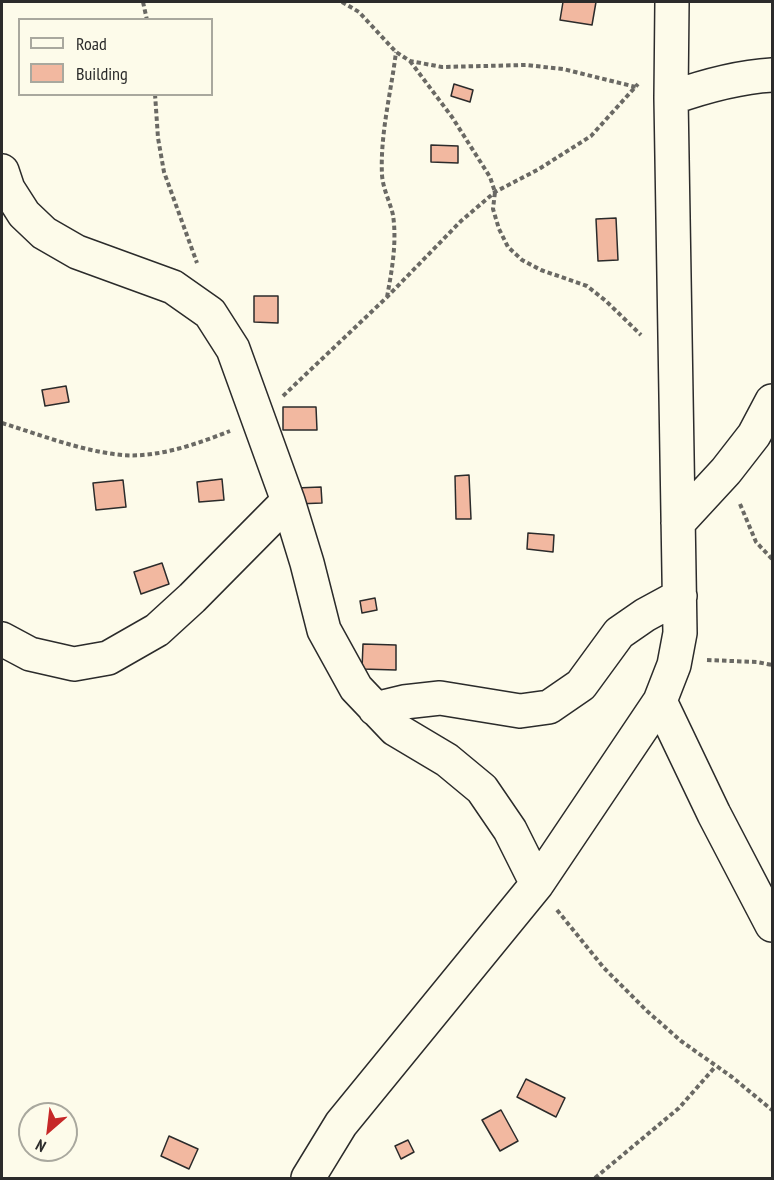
<!DOCTYPE html>
<style>
body{margin:0}
#map{position:relative;width:774px;height:1180px;overflow:hidden;background:#fdfbea;font-family:"PT Sans Narrow",sans-serif}
canvas{display:block}
.frame{position:absolute;inset:0;border:3px solid #2b2b2b;pointer-events:none}
.legend{position:absolute;left:18px;top:18px;width:195px;height:78px;box-sizing:border-box;background:#fdfbea;border:2px solid #a9a89e;margin:0;padding:8px 10px;list-style:none;font-size:18px;color:#2b2b2b}
.legend li{display:flex;align-items:center;gap:12px;height:30px}
.legend b{width:30px;border:2px solid #a9a89e}
.north{position:absolute;left:18px;top:1102px;width:60px;height:60px;box-sizing:border-box;background:#fdfbea;border:2px solid #a9a89e;border-radius:50%;rotate:208deg;font-size:16px;font-weight:700;line-height:24px;text-align:center;color:#2b2b2b}
.north::after{content:'';display:block;margin:auto;width:21px;height:27px;background:#c62828;clip-path:polygon(50% 0,100% 100%,50% 72%,0 100%)}
</style>
<div id="map">
<canvas width="774" height="1180"></canvas>
<div class="frame"></div>
<ul class="legend">
<li><b style="height:8px;background:#fdfbea"></b>Road</li>
<li><b style="height:16px;background:#f2b8a0"></b>Building</li>
</ul>
<div class="north">N</div>
</div>
<script>
const g = document.querySelector('canvas').getContext('2d');
g.lineJoin = 'round';
function fillPath(path, color) {
  g.fillStyle = color;
  g.fill(path, 'evenodd');
}
function trace(path, color, width, dash) {
  g.strokeStyle = color;
  g.lineWidth = width;
  g.lineCap = dash ? 'butt' : 'round';
  g.setLineDash(dash || []);
  g.stroke(path);
}
const building = new Path2D(`
 M563 2H596L592 25 560 20Z
 M454 84 473 90 470 102 451 96Z
 M431 145 458 146V163L431 162Z
 M616 218 618 260 598 261 596 219Z
 M254 296H278V323L254 322Z
 M66 386 69 402 45 406 42 390Z
 M283 407H316L317 430H283Z
 M469 475 471 519H456L455 476Z
 M222 479 224 500 199 502 197 482Z
 M123 480 126 507 96 510 93 483Z
 M321 487 322 503 296 504V488Z
 M528 533 554 535 553 552 527 549Z
 M162 563 169 584 141 594 134 572Z
 M375 598 377 610 362 613 360 601Z
 M363 644 396 645V670L362 669Z
 M526 1079 565 1098 556 1117 517 1097Z
 M501 1110 518 1141 500 1151 482 1120Z
 M169 1136 198 1149 189 1169 161 1156Z
 M408 1140 414 1152 401 1159 395 1146Z`);
fillPath(building, '#f2b8a0');
trace(building, '#2b2b2b', 1.5);
const minor = new Path2D(`
 M671 98C705 86 737 77 772 75
 M2 171 8 189 24 214 44 233 77 252 173 287 210 313 233 349 288 501 307 563 324 630 356 688 395 729 447 760 482 789 510 830 537 884
 M678 523 726 471 754 435 772 401
 M2 639 30 654 74 664 108 658 157 630 192 598 288 501
 M660 701 714 814 772 925
 M375 709 404 702 440 698 520 711 549 707 581 685 619 633 645 615 680 596
 M308 1178 341 1124 537 884 660 701 674 665 680 633 671 98 672 2`);
trace(minor, '#2b2b2b', 36);
trace(new Path2D(`
 M143 2 147 20
 M342 2 359 12 396 52 410 61 442 67 526 65 563 69 636 87
 M410 61 452 117 490 177 495 192 493 209 499 229 508 247 522 260 541 270 587 286 606 301 641 335
 M155 94 158 138 164 172 197 263
 M387 297C392 270 397 242 393 215 390 202 383 189 382 175 380 134 391 93 396 52
 M283 396 386 298 461 221 495 192 539 169 591 136 638 84
 M2 423C41 435 81 451 122 455 158 458 197 444 230 431
 M740 504 756 542 772 559
 M707 660 757 662 772 665
 M557 910 604 968 647 1011 681 1041 732 1077 772 1110
 M595 1178 679 1108 715 1067`), '#6a6964', 4, [4.5, 3]);
trace(minor, '#fdfbea', 33);
</script>
